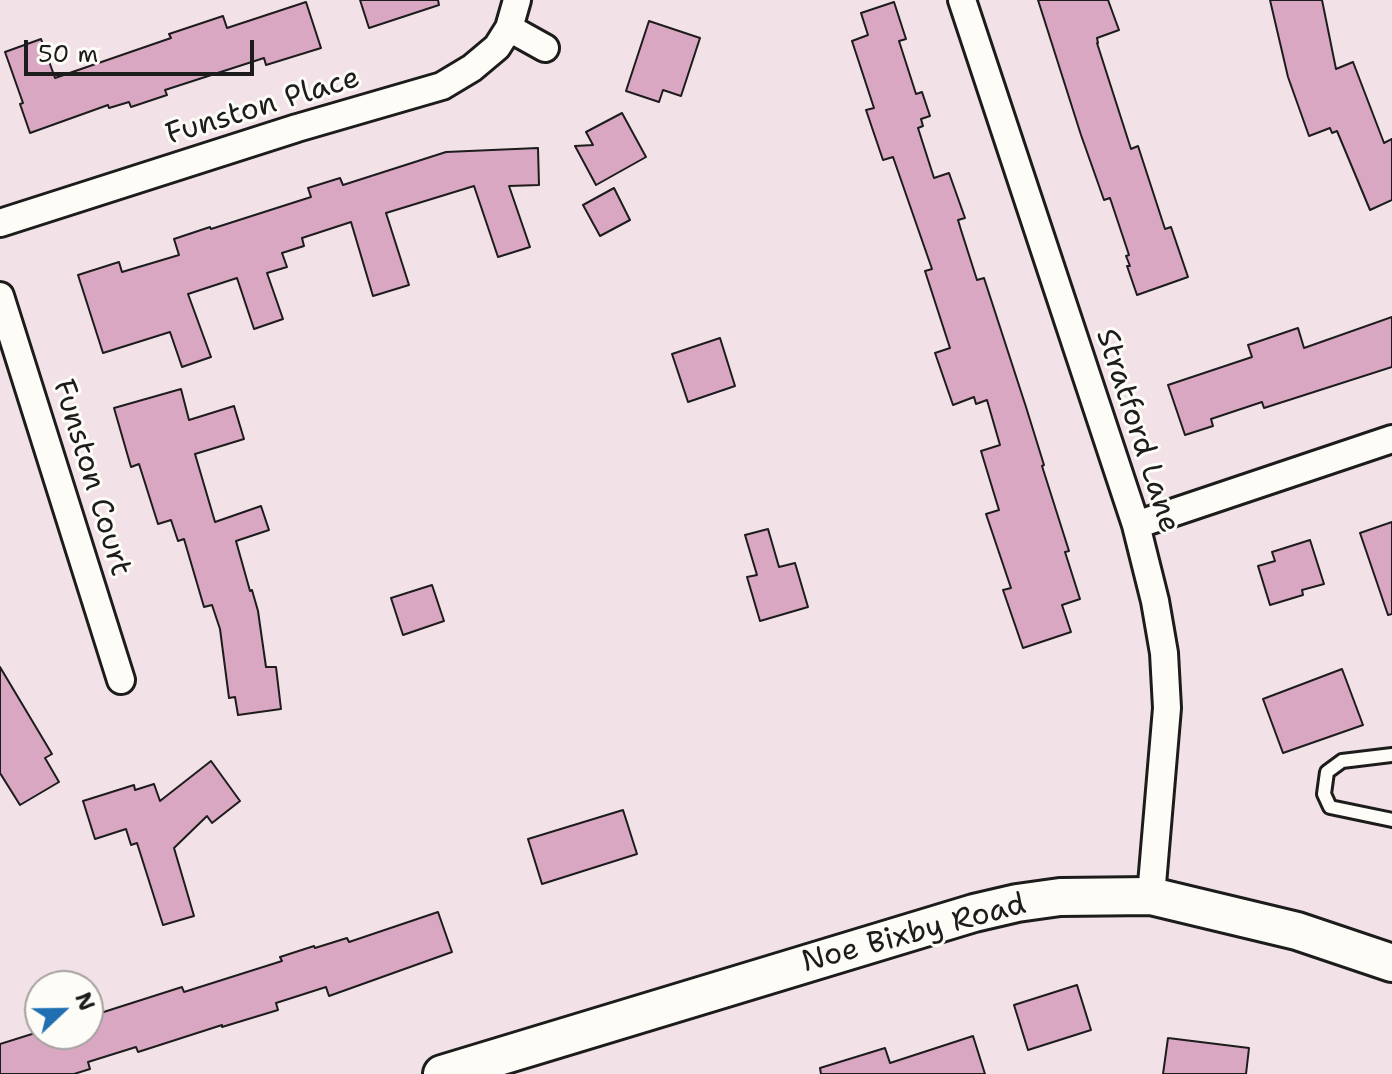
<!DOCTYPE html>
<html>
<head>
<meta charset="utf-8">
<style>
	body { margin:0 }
	#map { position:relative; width:1392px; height:1074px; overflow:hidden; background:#f2e2e7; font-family:"Shantell Sans",sans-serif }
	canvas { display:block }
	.north { position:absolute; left:24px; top:970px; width:80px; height:80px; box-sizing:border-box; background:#fdfcf7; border:2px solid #a3a29f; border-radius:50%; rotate:68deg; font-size:22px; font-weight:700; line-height:32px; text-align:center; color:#1c1c1c }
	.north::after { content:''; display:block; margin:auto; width:28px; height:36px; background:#1f6fb2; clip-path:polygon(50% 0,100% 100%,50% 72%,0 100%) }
	.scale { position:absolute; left:24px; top:40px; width:230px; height:36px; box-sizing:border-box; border:4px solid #1c1c1c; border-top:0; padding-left:10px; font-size:24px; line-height:28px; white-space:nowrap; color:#1c1c1c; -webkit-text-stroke:6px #fdfcf7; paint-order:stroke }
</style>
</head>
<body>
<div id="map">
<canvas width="1392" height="1074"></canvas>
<div class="north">N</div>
<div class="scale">50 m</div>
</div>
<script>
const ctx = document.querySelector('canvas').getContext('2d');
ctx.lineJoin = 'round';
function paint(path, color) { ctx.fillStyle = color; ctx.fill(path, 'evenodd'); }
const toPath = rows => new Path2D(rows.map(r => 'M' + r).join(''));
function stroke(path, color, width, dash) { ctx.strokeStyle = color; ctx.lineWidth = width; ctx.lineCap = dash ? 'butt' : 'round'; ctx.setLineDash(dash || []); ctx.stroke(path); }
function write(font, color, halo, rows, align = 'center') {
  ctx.font = font + ' "Shantell Sans",sans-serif'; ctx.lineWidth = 6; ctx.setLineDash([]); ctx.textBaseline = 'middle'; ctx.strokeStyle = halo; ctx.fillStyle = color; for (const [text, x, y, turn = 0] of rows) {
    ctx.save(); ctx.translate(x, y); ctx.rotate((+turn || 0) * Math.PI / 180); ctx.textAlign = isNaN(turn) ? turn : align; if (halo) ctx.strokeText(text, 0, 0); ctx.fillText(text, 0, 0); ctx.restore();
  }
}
const building = toPath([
	[360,0,438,0,439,5,369,28,360,0],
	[1038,0,1108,0,1119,30,1097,38,1098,43,1097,43,1131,149,1138,146,1165,229,1171,227,1188,277,1137,295,1127,266,1130,266,1126,256,1129,255,1110,198,1104,200,1081,135,1038,0],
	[1270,0,1322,0,1336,69,1353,62,1384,143,1392,139,1392,200,1370,210,1337,131,1332,133,1330,128,1309,136,1288,77,1270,0],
	[306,2,321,48,266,65,264,58,165,90,167,95,131,107,129,102,109,108,108,105,30,133,20,104,23,103,5,52,41,39,55,78,171,38,169,34,223,16,227,28,306,2],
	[894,2,906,39,899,41,916,94,922,92,930,116,921,119,923,126,918,128,934,178,949,173,965,218,958,220,961,230,977,280,984,278,1026,407,1044,465,1042,466,1069,551,1065,552,1080,599,1062,605,1071,632,1023,648,1003,590,1011,588,986,514,999,510,981,451,1000,445,987,400,976,404,974,397,953,405,935,353,950,348,925,271,932,269,893,157,883,160,866,110,874,108,852,41,868,35,861,13,894,2],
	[649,21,700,38,681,96,663,90,659,102,626,91,649,21],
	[622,113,646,157,596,185,575,146,593,145,586,132,622,113],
	[538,148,539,185,509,186,530,247,498,257,474,186,386,213,409,285,373,296,351,222,302,238,304,246,282,253,287,267,267,273,283,319,254,329,237,278,188,294,211,357,182,367,170,332,103,353,78,275,119,262,122,272,179,255,174,239,210,227,211,229,311,197,308,188,340,178,343,185,446,152,538,148],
	[614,188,630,220,600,236,583,205,614,188],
	[1392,317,1392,367,1264,408,1262,402,1211,419,1213,426,1185,435,1168,385,1252,357,1248,345,1298,328,1304,348,1392,317],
	[720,338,735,386,688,402,672,354,720,338],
	[181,389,189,420,234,406,244,439,195,454,215,522,261,506,269,530,236,541,250,591,252,590,258,611,266,667,276,667,281,709,238,715,235,697,229,698,220,629,212,605,204,607,184,539,178,541,171,520,158,524,139,464,131,467,114,408,181,389],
	[1392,522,1392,614,1388,615,1360,533,1392,522],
	[768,529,779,567,795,563,808,607,760,621,747,577,757,575,745,535,768,529],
	[1310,540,1324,584,1302,590,1303,595,1270,605,1258,566,1275,561,1272,552,1310,540],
	[432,585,444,621,403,635,391,598,432,585],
	[0,667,52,754,45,758,59,782,20,805,0,773,0,667],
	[1342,669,1363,725,1283,753,1263,699,1342,669],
	[211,761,240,801,212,823,207,816,174,848,194,916,163,925,137,843,131,845,126,829,95,839,83,801,134,785,135,790,154,784,160,801,211,761],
	[623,810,637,854,542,884,528,839,623,810],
	[438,912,452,952,329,996,326,987,276,1003,278,1010,222,1027,222,1025,138,1052,136,1047,88,1062,90,1069,74,1074,0,1074,0,1044,32,1034,88,1034,88,1017,182,987,184,992,282,961,280,957,314,946,315,948,347,938,349,942,438,912],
	[1077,985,1091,1030,1028,1050,1014,1005,1077,985],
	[973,1036,985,1074,821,1074,820,1068,885,1048,890,1063,973,1036],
	[1168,1038,1249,1048,1246,1074,1163,1074,1168,1038]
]);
const lane = toPath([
	[1392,755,1342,761,1327,772,1324,794,1330,807,1392,820]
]);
const street = toPath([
	[962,0,1136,525,1155,601,1164,653,1167,708,1151,896],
	[509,28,545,48],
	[0,223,297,128,442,86,472,68,497,47,509,28,517,0],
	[0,296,121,680],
	[1136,525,1392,439]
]);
const secondary = toPath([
	[442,1074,974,913,1017,903,1060,897,1151,896,1297,931,1392,963]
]);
const streetNames = [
	["Funston Place",263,107,-17],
	["Stratford Lane",1137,431,72],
	["Funston Court",91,478,73],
	["Noe Bixby Road",914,934,-15]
];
paint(building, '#daa7c3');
stroke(building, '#1c1c1c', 2);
stroke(lane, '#1c1c1c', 18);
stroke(street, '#1c1c1c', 32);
stroke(secondary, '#1c1c1c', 42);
stroke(lane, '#fdfcf7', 12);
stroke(street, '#fdfcf7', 26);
stroke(secondary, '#fdfcf7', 36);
write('30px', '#1c1c1c', '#fdfcf7', streetNames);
</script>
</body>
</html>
